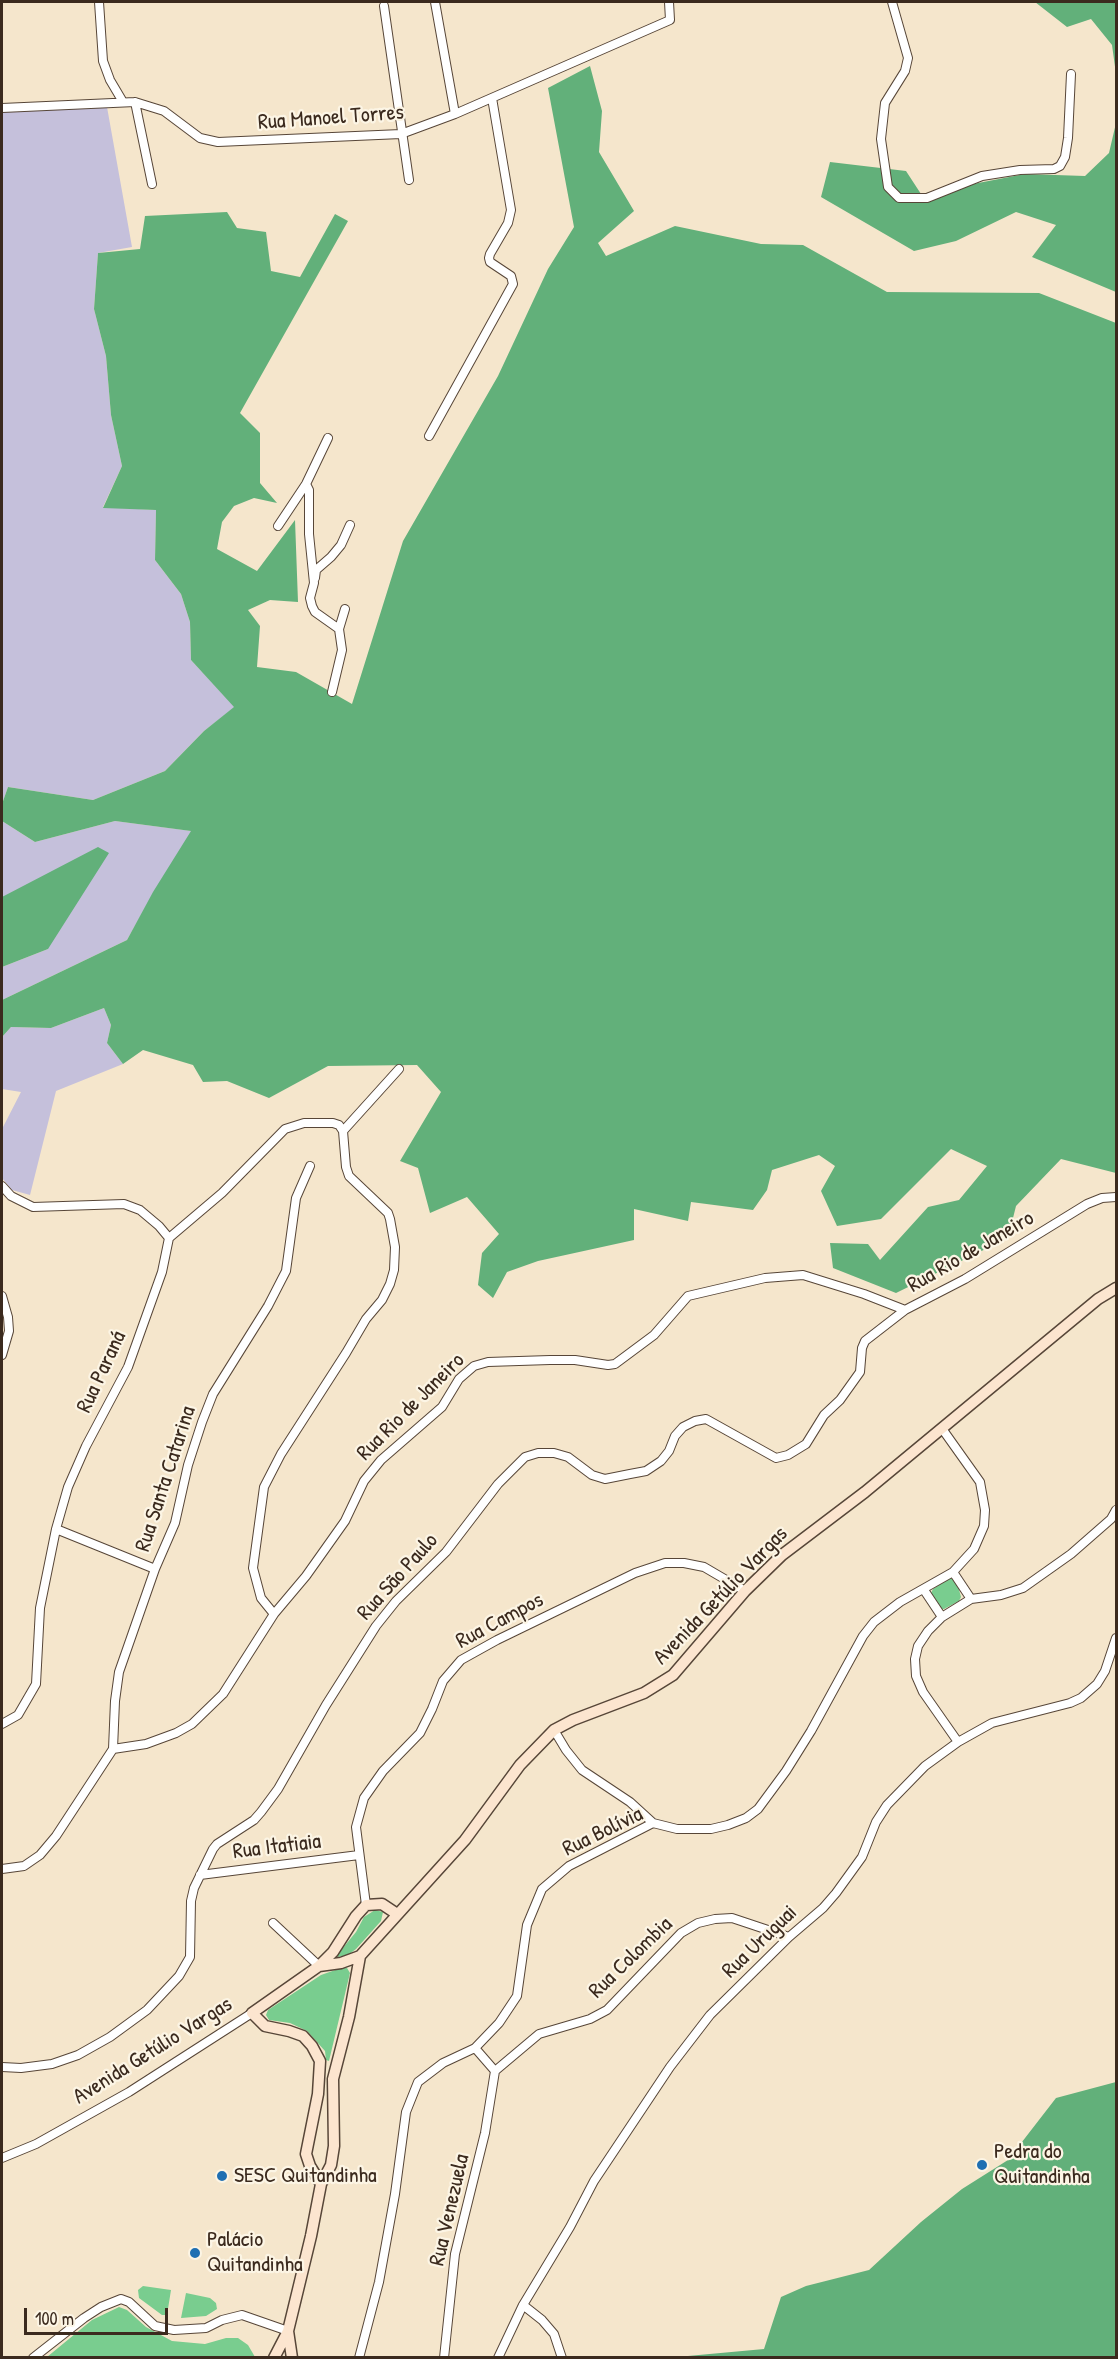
<!DOCTYPE html>
<html>
<head>
<meta charset="utf-8">
<style>
	body { margin:0 }
	#map { position:relative; width:1118px; height:2359px; overflow:hidden; background:#f5e6cc; font-family:"Patrick Hand",sans-serif }
	canvas { display:block }
	.frame { position:absolute; inset:0; border:3px solid #3b2a1e; pointer-events:none }
	.scale { position:absolute; left:24px; top:2308px; width:144px; height:27px; box-sizing:border-box; border:3px solid #3b2a1e; border-top:0; padding-left:8px; font-size:18px; line-height:21px; white-space:nowrap; color:#3b2a1e; -webkit-text-stroke:4px #fcf5e5; paint-order:stroke }
</style>
</head>
<body>
<div id="map">
<canvas width="1118" height="2359"></canvas>
<div class="frame"></div>
<div class="scale">100 m</div>
</div>
<script>
const ctx = document.querySelector('canvas').getContext('2d');
ctx.lineJoin = 'round';
function paint(path, color) { ctx.fillStyle = color; ctx.fill(path, 'evenodd'); }
const toPath = rows => new Path2D(rows.map(r => 'M' + r).join(''));
function stroke(path, color, width, dash) { ctx.strokeStyle = color; ctx.lineWidth = width; ctx.lineCap = dash ? 'butt' : 'round'; ctx.setLineDash(dash || []); ctx.stroke(path); }
function write(font, color, halo, rows, align = 'center') {
  ctx.font = font + ' "Patrick Hand",sans-serif'; ctx.lineWidth = 4.5; ctx.setLineDash([]); ctx.textBaseline = 'middle'; ctx.strokeStyle = halo; ctx.fillStyle = color; for (const [text, x, y, turn = 0] of rows) {
    ctx.save(); ctx.translate(x, y); ctx.rotate((+turn || 0) * Math.PI / 180); ctx.textAlign = isNaN(turn) ? turn : align; if (halo) ctx.strokeText(text, 0, 0); ctx.fillText(text, 0, 0); ctx.restore();
  }
}
const industrial = toPath([
	[107,107,132,247,98,253,94,309,106,356,111,415,122,466,103,507,156,510,155,560,181,594,190,622,191,660,235,707,204,731,165,771,93,800,8,787,2,804,2,112],
	[2,821,35,842,115,821,192,831,154,892,127,940,2,1000,2,967,48,949,2,897],
	[104,1008,111,1025,107,1043,123,1064,56,1091,30,1195,12,1190,2,1178,2,1129,21,1092,2,1089,2,1037,11,1027,51,1028]
]);
const green = toPath([
	[949,1578,953,1579,958,1586,961,1597,959,1601,944,1609,940,1609,931,1593,933,1589],
	[375,1910,383,1912,381,1921,356,1949,348,1955,338,1957,337,1955,356,1932,364,1917],
	[341,1968,347,1968,350,1973,329,2061,326,2060,325,2051,307,2031,290,2023,269,2020,266,2015,268,2010,321,1975],
	[143,2286,171,2290,167,2315,162,2315,139,2298,138,2290],
	[186,2293,210,2298,216,2303,217,2309,206,2316,181,2318],
	[119,2307,127,2310,146,2327,172,2341,205,2344,226,2338,238,2338,248,2345,255,2357,47,2357,92,2320]
]);
const forest = toPath([
	[1035,2,1116,2,1116,74,1112,45,1091,19,1067,27],
	[590,66,602,111,599,152,634,211,598,243,606,256,675,226,761,244,803,245,887,292,1039,293,1116,323,1116,1173,1061,1159,1016,1206,1008,1238,896,1293,833,1268,830,1243,868,1244,880,1260,928,1207,959,1200,987,1166,951,1149,881,1219,837,1226,821,1191,835,1166,819,1155,772,1170,767,1190,753,1210,691,1202,688,1221,634,1209,634,1240,538,1261,507,1272,493,1298,478,1285,482,1253,499,1234,467,1197,430,1213,418,1168,400,1161,441,1092,417,1065,328,1066,269,1098,227,1081,203,1082,193,1065,143,1050,123,1064,107,1043,111,1025,104,1008,51,1028,11,1027,2,1037,2,1000,127,940,153,892,191,831,115,821,35,842,2,821,2,804,8,787,93,800,165,771,204,731,234,707,191,660,190,622,181,594,155,560,156,510,103,508,122,466,111,415,106,356,94,309,98,253,140,249,145,216,227,212,237,228,266,232,271,271,300,277,335,214,348,221,240,413,260,433,260,483,277,503,254,498,234,506,222,522,217,549,257,571,295,520,298,602,270,600,248,610,260,626,257,667,296,672,352,704,403,541,498,376,548,269,574,227,548,88],
	[1116,123,1116,292,1032,257,1056,225,1016,212,956,241,914,251,821,197,830,162,906,171,921,194,1025,174,1085,176,1109,153],
	[98,847,109,853,48,949,2,967,2,897],
	[1116,2082,1116,2357,677,2357,764,2349,781,2297,806,2286,869,2270,921,2222,962,2189,1008,2160,1056,2098]
]);
const street = toPath([
	[99,2,103,61,110,80,123,102],
	[435,2,455,114],
	[892,2,908,58,905,71,885,103,881,139,888,187,899,198,927,198,982,176,1020,170,1054,169,1060,166,1065,157,1068,138,1071,74],
	[384,6,409,180],
	[135,102,152,184],
	[2,108,135,102,164,111,200,138,218,142,401,134,455,114,670,20,669,2],
	[429,436,513,284,511,276,490,262,489,258,490,254,508,223,511,210,492,98],
	[306,484,309,490,309,534,314,583,310,598,312,606,315,612,339,629],
	[278,526,306,484,328,438],
	[315,578,316,570,331,557,341,545,350,525],
	[332,692,342,650,339,629,345,609],
	[343,1131,399,1069],
	[2,1186,11,1196,33,1207,124,1204,140,1210,159,1226,169,1238],
	[2,1296,8,1317,9,1331,2,1355],
	[943,1430,980,1482,985,1510,984,1526,974,1549,953,1572],
	[56,1529,155,1569],
	[971,1599,1001,1595,1023,1588,1071,1554,1111,1519,1116,1510],
	[942,1617,928,1631,918,1646,915,1659,916,1676,923,1692,958,1742],
	[2,1724,18,1715,36,1684,40,1608,56,1529,68,1487,86,1446,128,1367,162,1272,169,1238,222,1193,285,1129,304,1123,333,1123,339,1125,343,1131,346,1167,349,1176,388,1213,390,1219,395,1247,394,1270,390,1284,382,1300,366,1319,346,1353,281,1454,264,1487,253,1568,261,1598,274,1614],
	[554,1730,566,1750,582,1770,630,1802,653,1823],
	[113,1749,115,1701,119,1672,155,1569,175,1523,188,1465,202,1422,213,1394,268,1306,286,1271,296,1198,310,1166],
	[2,1869,24,1866,40,1855,56,1836,113,1749,146,1744,176,1733,192,1724,223,1694,274,1614,306,1576,345,1521,364,1481,381,1460,442,1407,459,1379,474,1366,488,1362,550,1360,575,1360,608,1365,615,1364,654,1335,688,1296,765,1278,803,1275,864,1294,905,1310,965,1279,1087,1204,1102,1198,1116,1197],
	[200,1875,359,1855],
	[366,1905,356,1827,364,1798,383,1771,420,1733,432,1709,443,1681,461,1660,497,1640,635,1573,665,1563,684,1563,704,1567,745,1591],
	[273,1923,319,1966],
	[475,2048,499,2023,517,1996,527,1925,542,1889,569,1866,653,1823,677,1829,711,1829,728,1825,746,1818,758,1809,786,1771,811,1731,863,1636,874,1622,900,1602,953,1572,971,1599,942,1617,924,1590],
	[2,2067,21,2068,52,2064,78,2055,110,2037,147,2010,179,1976,190,1957,191,1901,194,1888,213,1849,217,1844,254,1820,261,1812,278,1789,326,1705,376,1626,396,1601,446,1552,498,1484,525,1457,538,1453,554,1453,568,1457,592,1475,605,1479,630,1474,646,1471,661,1461,669,1451,675,1436,683,1427,695,1421,706,1419,776,1458,788,1455,806,1444,824,1415,840,1400,860,1372,862,1348,865,1341,905,1310],
	[2,2158,36,2144,129,2092,252,2013],
	[523,2305,542,2320,554,2334,562,2358],
	[33,2358,84,2318,101,2307,121,2299,129,2302,155,2326,174,2330,206,2328,222,2320,242,2315,288,2331],
	[359,2358,379,2282,395,2194,406,2112,418,2082,443,2063,475,2048,495,2071,539,2034,590,2019,607,2010,681,1933,698,1923,715,1919,732,1918,789,1937],
	[444,2358,455,2254,485,2133,495,2071],
	[498,2358,523,2305,570,2227,594,2181,670,2067,710,2015,789,1937,823,1908,836,1893,862,1857,876,1822,887,1805,925,1766,958,1742,992,1723,1070,1703,1081,1698,1097,1684,1105,1671,1116,1638]
]);
const secondary = toPath([
	[319,1966,341,1963,360,1956,465,1840,520,1765,554,1730,573,1720,644,1693,673,1675,745,1591,782,1555,865,1492,1098,1299,1116,1288],
	[321,2184,310,2166,306,2154,318,2094,320,2061,312,2046,303,2036,289,2031,265,2026,252,2013,319,1966,333,1952,356,1916,366,1905,382,1904,397,1914],
	[288,2331,292,2358],
	[274,2358,288,2331,311,2236,321,2184,331,2165,334,2146,333,2079,349,2017,360,1956]
]);
const markers = [
	[982,2165,6,"#1f6fb2"],
	[222,2176,6,"#1f6fb2"],
	[195,2253,6,"#1f6fb2"]
];
const streetNames = [
	["Rua Manoel Torres",331,118,-4],
	["Rua Rio de Janeiro",971,1252,-30],
	["Rua Paraná",102,1372,-65],
	["Rua Rio de Janeiro",411,1407,-45],
	["Rua Santa Catarina",166,1479,-72],
	["Rua São Paulo",398,1577,-48],
	["Avenida Getúlio Vargas",721,1596,-46],
	["Rua Campos",500,1621,-28],
	["Rua Bolívia",603,1832,-26],
	["Rua Itatiaia",277,1847,-7],
	["Rua Uruguai",760,1942,-44],
	["Rua Colombia",631,1958,-44],
	["Avenida Getúlio Vargas",153,2051,-32],
	["Rua Venezuela",450,2210,-77]
];
const poiNames = [
	["Pedra do",994,2152],
	["Quitandinha",994,2177],
	["SESC Quitandinha",234,2176],
	["Palácio",207,2240],
	["Quitandinha",207,2265]
];
paint(industrial, '#c5c0db');
paint(green, '#79cd8f');
paint(forest, '#62b07a');
stroke(street, '#574638', 10);
stroke(secondary, '#574638', 13);
stroke(street, '#fff', 8);
stroke(secondary, '#fce5cf', 10);
for (const [x, y, r, color] of markers) { const dot = new Path2D(); dot.arc(x, y, r, 0, 2 * Math.PI); ctx.fillStyle = color; ctx.fill(dot); stroke(dot, '#fcf5e5', 2); }
write('22px', '#3b2a1e', '#fcf5e5', streetNames);
write('22px', '#3b2a1e', '#fcf5e5', poiNames, 'left');
</script>
</body>
</html>
